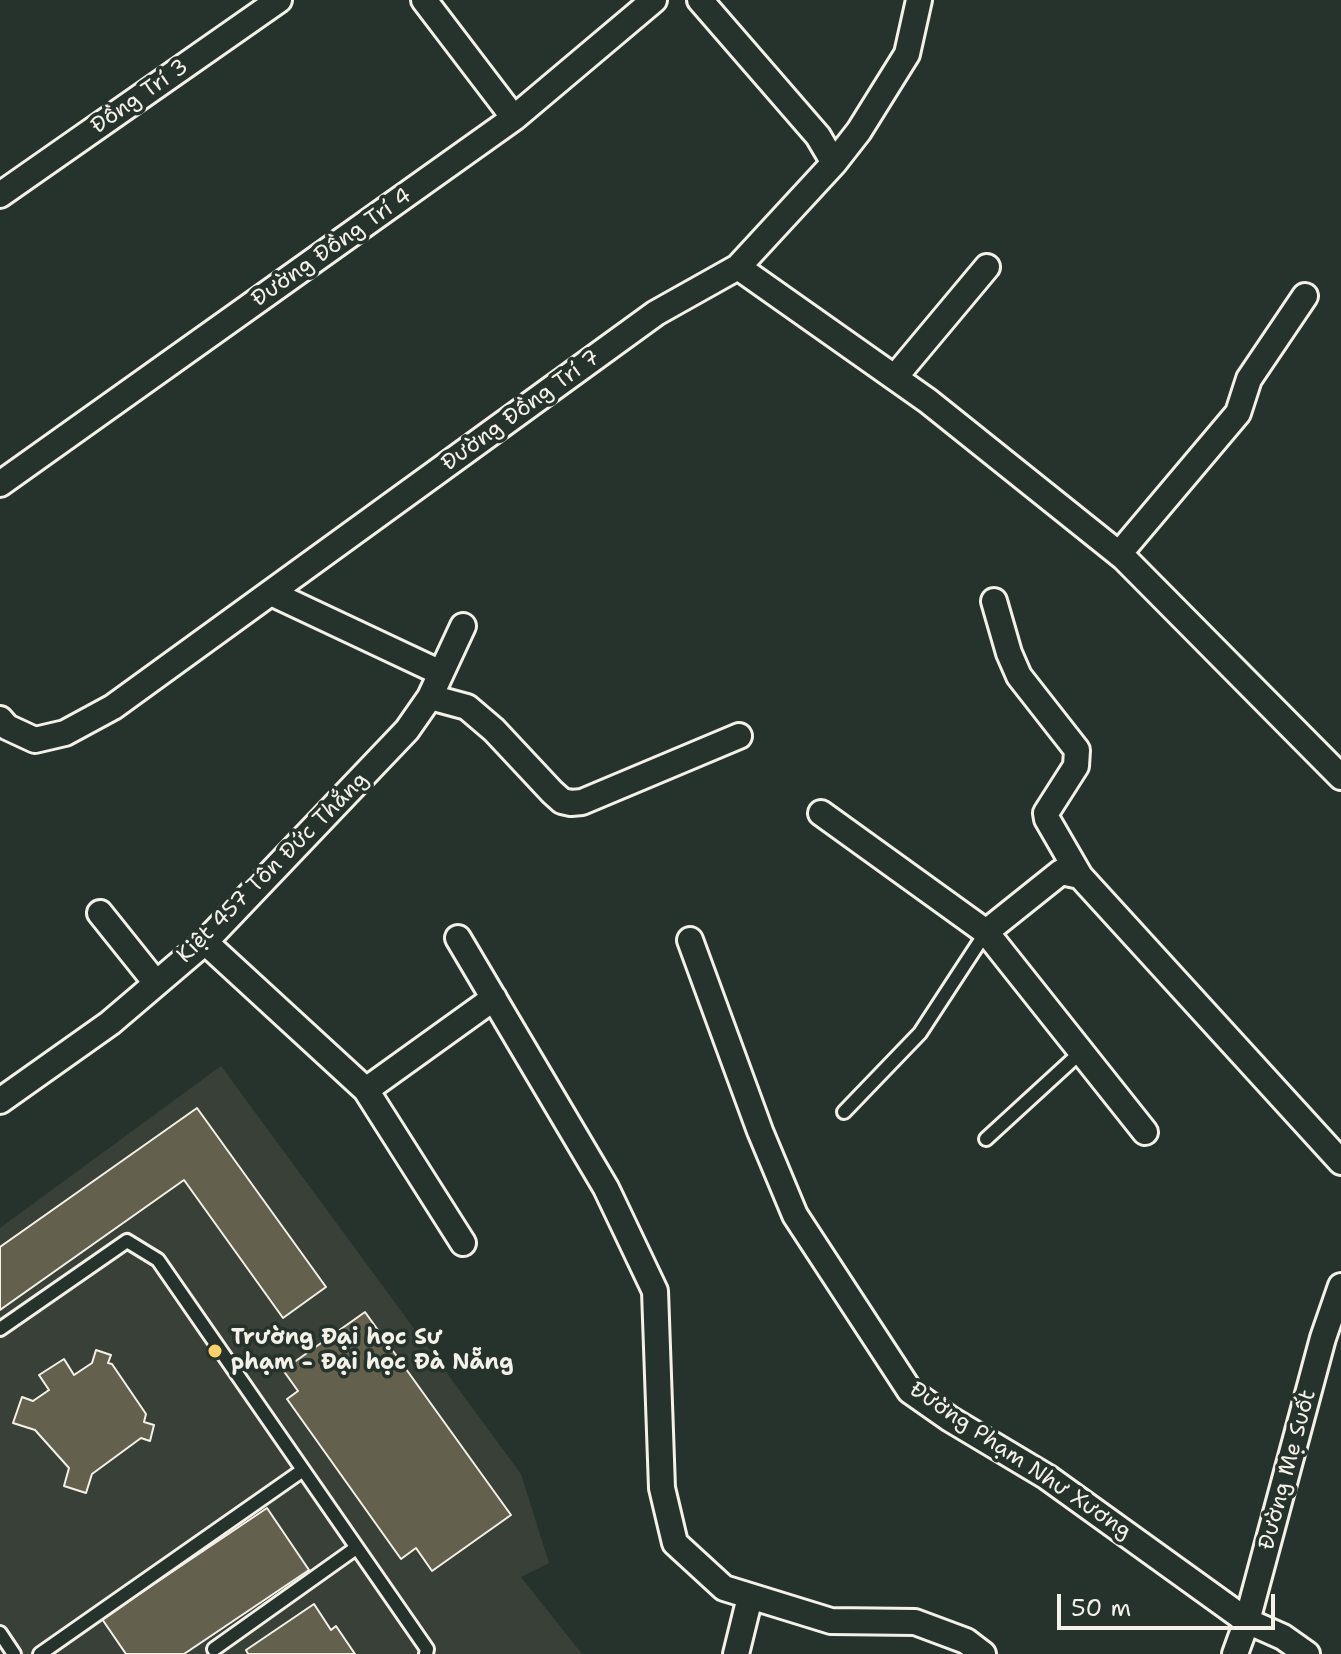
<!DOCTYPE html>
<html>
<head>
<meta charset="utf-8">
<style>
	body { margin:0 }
	#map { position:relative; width:1341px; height:1654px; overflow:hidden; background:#26332d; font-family:"Shantell Sans",sans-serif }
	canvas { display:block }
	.scale { position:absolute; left:1057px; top:1594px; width:218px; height:36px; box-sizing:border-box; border:4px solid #f4f1e8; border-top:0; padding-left:10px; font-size:24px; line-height:28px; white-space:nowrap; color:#f4f1e8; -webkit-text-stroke:6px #26332d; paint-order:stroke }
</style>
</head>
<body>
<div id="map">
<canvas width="1341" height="1654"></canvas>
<div class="scale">50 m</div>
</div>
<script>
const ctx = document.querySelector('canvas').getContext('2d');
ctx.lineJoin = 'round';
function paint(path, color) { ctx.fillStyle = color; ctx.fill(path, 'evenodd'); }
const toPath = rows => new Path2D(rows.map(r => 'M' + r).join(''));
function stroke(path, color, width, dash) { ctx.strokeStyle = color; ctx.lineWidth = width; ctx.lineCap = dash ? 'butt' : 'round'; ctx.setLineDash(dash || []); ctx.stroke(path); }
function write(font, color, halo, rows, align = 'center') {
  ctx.font = font + ' "Shantell Sans",sans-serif'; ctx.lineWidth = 7; ctx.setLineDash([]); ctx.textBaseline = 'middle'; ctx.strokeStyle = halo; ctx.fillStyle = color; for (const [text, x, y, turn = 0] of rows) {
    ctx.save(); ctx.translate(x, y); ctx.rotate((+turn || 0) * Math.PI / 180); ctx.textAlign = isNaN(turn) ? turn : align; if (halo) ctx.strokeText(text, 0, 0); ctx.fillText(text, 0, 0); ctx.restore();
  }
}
const built = toPath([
	[221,1066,521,1474,549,1563,521,1577,582,1654,0,1654,0,1228]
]);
const building = toPath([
	[197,1108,326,1287,283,1318,184,1180,0,1310,0,1247,197,1108],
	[365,1312,511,1515,432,1571,416,1548,401,1559,287,1399,298,1391,283,1370,365,1312],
	[96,1350,111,1355,108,1363,112,1364,146,1414,144,1422,154,1425,150,1441,141,1438,92,1474,86,1493,64,1486,69,1468,35,1430,13,1423,22,1397,33,1401,49,1390,39,1375,64,1359,74,1375,92,1363,96,1350],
	[267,1508,309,1570,184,1654,126,1654,102,1619,267,1508],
	[314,1604,331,1630,336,1626,355,1654,248,1654,246,1650,314,1604]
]);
const service = toPath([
	[844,1112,920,1033,986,932],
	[986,1139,1081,1052],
	[0,1329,127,1241,158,1260,427,1649,426,1654],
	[0,1633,14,1654],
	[214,1649,356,1548],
	[40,1654,303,1470]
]);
const minor = toPath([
	[424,0,514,118],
	[700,0,818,136,834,163],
	[0,195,279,0],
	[738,267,928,401,1124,558,1341,777],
	[895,377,987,267],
	[0,484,514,118,654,0],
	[1119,554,1238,413,1249,379,1305,296],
	[271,593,441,673],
	[994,601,1009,653,1019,676,1077,750,1076,766,1046,813,1047,819,1080,876],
	[430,697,467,707,494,730,552,792,562,801,571,803,582,802,739,736],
	[0,719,7,727,35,740,65,733,113,707,656,313,738,267,834,163,859,131,907,54,919,0],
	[821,813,986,932,1145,1132],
	[100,913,156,983],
	[986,932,1061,872,1080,876,1341,1162],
	[458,938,606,1188,655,1291,662,1488,675,1543,724,1588,831,1621,915,1622,966,1641,983,1654],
	[690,940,760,1131,795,1215,910,1391,950,1419,1047,1477,1247,1621,1283,1637,1307,1654],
	[205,942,366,1090,463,1243],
	[366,1090,494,998],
	[0,1101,110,1023,205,942,407,730,430,697,463,626],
	[736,1654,750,1597],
	[1235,1654,1247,1621,1323,1338,1341,1286]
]);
const markers = [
	[215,1351,8,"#ffd166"]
];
const streetNames = [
	["Đồng Trí 3",140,97,-35],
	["Đường Đồng Trí 4",332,248,-35],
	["Đường Đồng Trí 7",521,411,-36],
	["Kiệt 457 Tôn Đức Thắng",273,868,-45],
	["Đường Phạm Như Xương",1020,1461,34],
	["Đường Mẹ Suốt",1288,1470,-75]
];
const poiNames = [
	["Trường Đại học Sư",231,1338],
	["phạm - Đại học Đà Nẵng",231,1363]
];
paint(built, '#384037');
paint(building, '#63604d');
stroke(building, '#f4f1e8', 2);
stroke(service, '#f4f1e8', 18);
stroke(minor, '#f4f1e8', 30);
stroke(service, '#26332d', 12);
stroke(minor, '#26332d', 24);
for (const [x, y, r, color] of markers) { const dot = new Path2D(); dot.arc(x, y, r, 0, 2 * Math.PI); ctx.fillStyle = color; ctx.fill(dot); stroke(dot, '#26332d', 3); }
write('22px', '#f4f1e8', '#26332d', streetNames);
write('bold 22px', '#f4f1e8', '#26332d', poiNames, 'left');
</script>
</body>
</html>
